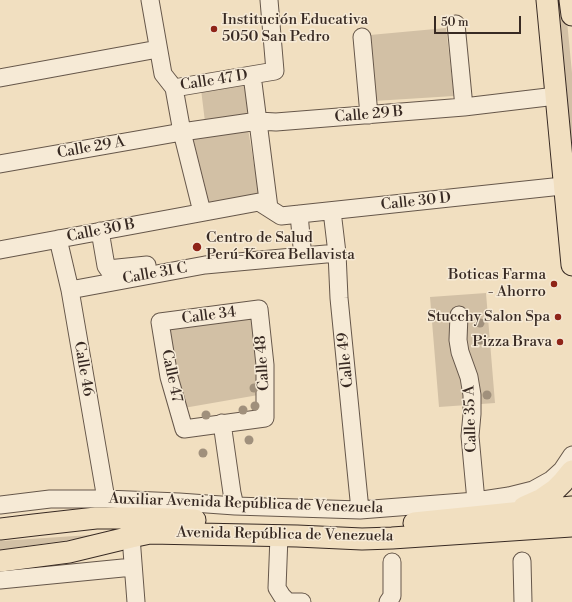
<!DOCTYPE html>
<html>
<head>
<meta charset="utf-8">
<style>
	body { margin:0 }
	#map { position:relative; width:572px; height:602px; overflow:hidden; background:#f1dfc0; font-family:"Libre Bodoni",serif }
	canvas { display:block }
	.scale { position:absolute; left:434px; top:16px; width:87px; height:18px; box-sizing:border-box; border:2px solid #382a23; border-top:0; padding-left:5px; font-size:12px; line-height:14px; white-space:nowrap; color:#382a23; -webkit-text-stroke:3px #f6ead6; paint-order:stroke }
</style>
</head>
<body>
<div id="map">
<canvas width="572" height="602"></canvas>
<div class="scale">50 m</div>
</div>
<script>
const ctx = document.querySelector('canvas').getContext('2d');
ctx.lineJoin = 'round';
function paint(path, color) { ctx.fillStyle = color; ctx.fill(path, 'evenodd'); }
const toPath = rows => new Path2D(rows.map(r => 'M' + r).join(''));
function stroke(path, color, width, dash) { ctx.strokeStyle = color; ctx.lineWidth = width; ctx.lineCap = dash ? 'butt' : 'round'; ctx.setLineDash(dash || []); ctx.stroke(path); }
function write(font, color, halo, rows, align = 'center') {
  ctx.font = font + ' "Libre Bodoni",serif'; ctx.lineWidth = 3; ctx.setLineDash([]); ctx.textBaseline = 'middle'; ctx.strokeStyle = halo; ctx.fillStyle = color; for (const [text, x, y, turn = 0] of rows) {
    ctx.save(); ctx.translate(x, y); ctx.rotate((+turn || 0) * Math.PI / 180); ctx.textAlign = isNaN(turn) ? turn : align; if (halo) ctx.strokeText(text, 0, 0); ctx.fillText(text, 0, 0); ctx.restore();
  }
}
const green = toPath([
	[552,0,565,0,572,73,572,146],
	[446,28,454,96,374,101,370,35],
	[248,84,251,117,205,122,201,89],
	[248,129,259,194,206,204,190,137],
	[486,293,495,403,439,407,430,297],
	[253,314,264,394,178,409,165,326],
	[105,534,95,536,0,550,0,541]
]);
const minor = toPath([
	[150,0,163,74,174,88,182,132,202,212],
	[456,24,464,107],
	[362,37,369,115],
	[252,75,269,208],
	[0,78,158,49],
	[174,88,275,71,269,0],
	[0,164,182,132,258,121,276,122,464,107,556,96],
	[332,211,337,253,339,298,360,510],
	[299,214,302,247],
	[100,231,106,266,108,269,147,265],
	[58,239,70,290,106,499],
	[0,250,259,202,281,216,572,185],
	[70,290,205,265,337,253],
	[259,309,265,365,265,418,184,429,169,377,160,322,259,309],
	[459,315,458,340,460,352,469,377,472,395,472,414,470,436,476,501],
	[222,423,232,493,235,506],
	[0,505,50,499,106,499,179,502,235,506,360,510,476,501,509,496,533,490,551,480,562,470,572,455],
	[279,536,277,588,282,596,288,602,302,602],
	[131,537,136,602],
	[522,561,523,602],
	[0,580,133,567],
	[388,602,392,596,392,562]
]);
const major = toPath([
	[547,0,572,265],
	[570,0,572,15],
	[524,507,542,499,555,490,563,482,572,471],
	[414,523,572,507],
	[0,529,34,525,96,518,143,518,195,520],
	[0,561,69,552,131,537,150,533,297,536,362,539,392,538,572,526]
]);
const trees = [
	[480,323],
	[480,340],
	[254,388],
	[487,395],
	[255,406],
	[243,410],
	[206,415],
	[249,440],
	[203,453]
];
const markers = [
	[214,29,4,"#8f2418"],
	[197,247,5,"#8f2418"],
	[554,284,4,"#8f2418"],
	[558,317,4,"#8f2418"],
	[560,342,4,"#8f2418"]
];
const poiNames = [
	["Institución Educativa",222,20,"left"],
	["5050 San Pedro",222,37,"left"],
	["Centro de Salud",206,238,"left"],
	["Perú-Korea Bellavista",206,255,"left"],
	["Boticas Farma",546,275],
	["- Ahorro",546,292],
	["Stucchy Salon Spa",550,317],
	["Pizza Brava",552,342]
];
const streetNames = [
	["Calle 47 D",214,81,-9],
	["Calle 29 B",369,115,-5],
	["Calle 29 A",91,148,-10],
	["Calle 30 D",416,202,-6],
	["Calle 30 B",101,231,-11],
	["Calle 31 C",155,274,-10],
	["Calle 34",209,316,-7],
	["Calle 49",346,360,-96],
	["Calle 48",263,363,-94],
	["Calle 46",83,369,80],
	["Calle 47",171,376,78],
	["Calle 35 A",471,419,-92],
	["Auxiliar Avenida República de Venezuela",246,504,2],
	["Avenida República de Venezuela",285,535,1]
];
paint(green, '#d2c0a5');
stroke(minor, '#66574a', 19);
stroke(major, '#382a23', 23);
stroke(minor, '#f6ead6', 17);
stroke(major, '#f1dfc0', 21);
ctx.fillStyle = '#a0907c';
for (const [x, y] of trees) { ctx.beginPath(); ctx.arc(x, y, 4.5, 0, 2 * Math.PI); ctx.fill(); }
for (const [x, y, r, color] of markers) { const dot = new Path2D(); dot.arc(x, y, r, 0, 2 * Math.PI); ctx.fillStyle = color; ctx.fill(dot); stroke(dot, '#f6ead6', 1.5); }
write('15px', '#382a23', '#f6ead6', poiNames, 'right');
write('15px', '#382a23', '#f6ead6', streetNames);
</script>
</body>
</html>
